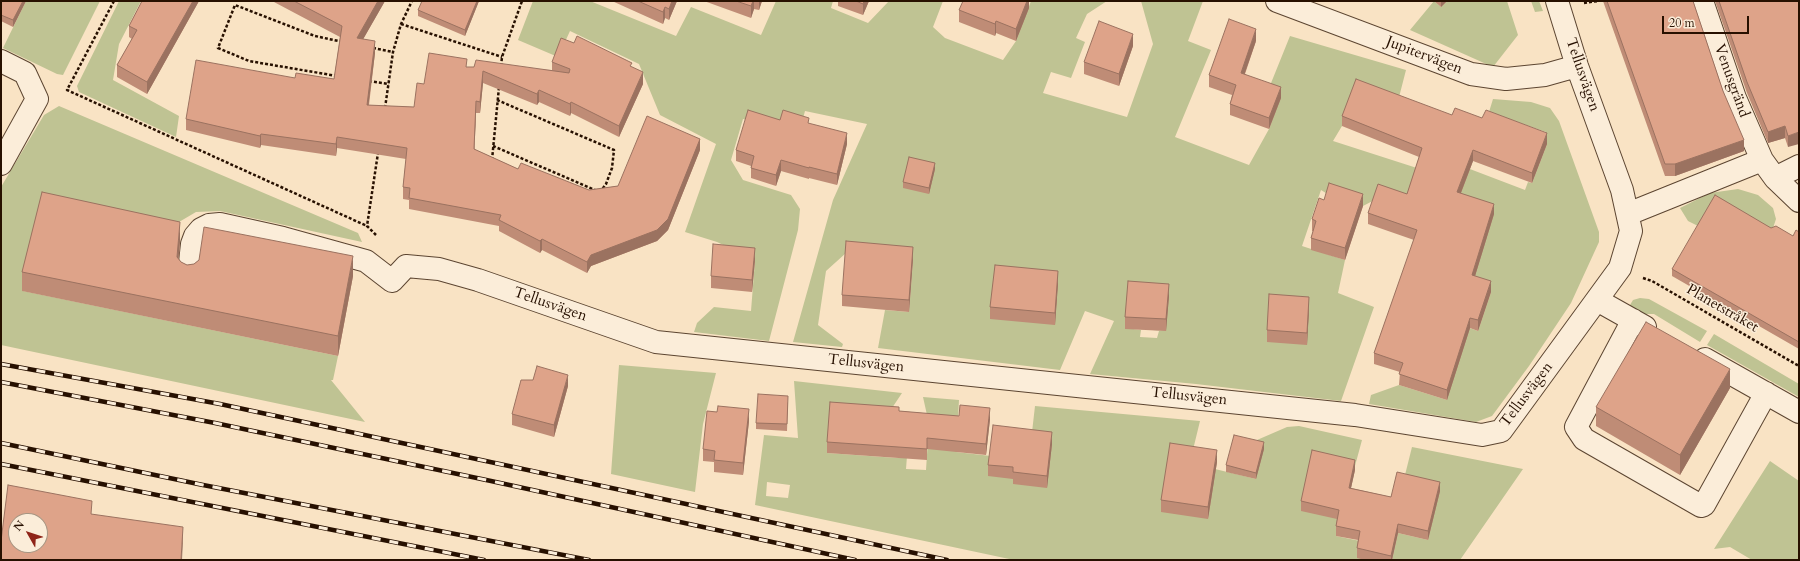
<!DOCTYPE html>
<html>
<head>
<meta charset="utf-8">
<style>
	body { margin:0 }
	#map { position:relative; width:1800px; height:561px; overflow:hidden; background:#f9e3c4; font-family:Cardo,serif }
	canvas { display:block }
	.frame { position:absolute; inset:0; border:2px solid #271000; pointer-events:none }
	.north { position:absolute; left:8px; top:513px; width:40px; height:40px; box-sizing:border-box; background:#fbedd9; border:1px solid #a69582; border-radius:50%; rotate:309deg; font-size:11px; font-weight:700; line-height:16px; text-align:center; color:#271000 }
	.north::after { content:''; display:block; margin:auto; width:14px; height:18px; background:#8f2418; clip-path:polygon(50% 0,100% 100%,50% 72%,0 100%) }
	.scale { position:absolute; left:1662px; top:16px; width:87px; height:18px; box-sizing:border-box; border:2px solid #271000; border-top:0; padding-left:5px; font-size:12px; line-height:14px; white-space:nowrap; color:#271000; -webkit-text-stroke:3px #fbedd9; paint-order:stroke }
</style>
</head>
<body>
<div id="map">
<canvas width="1800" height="561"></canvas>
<div class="frame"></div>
<div class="north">N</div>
<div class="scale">20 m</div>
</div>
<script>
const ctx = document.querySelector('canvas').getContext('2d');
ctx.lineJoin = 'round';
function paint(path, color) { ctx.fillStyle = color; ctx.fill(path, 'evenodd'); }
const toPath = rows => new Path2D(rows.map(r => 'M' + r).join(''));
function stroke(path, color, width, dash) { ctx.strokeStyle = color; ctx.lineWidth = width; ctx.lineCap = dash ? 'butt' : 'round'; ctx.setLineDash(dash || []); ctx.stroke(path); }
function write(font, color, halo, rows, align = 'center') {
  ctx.font = font + ' Cardo,serif'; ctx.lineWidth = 3; ctx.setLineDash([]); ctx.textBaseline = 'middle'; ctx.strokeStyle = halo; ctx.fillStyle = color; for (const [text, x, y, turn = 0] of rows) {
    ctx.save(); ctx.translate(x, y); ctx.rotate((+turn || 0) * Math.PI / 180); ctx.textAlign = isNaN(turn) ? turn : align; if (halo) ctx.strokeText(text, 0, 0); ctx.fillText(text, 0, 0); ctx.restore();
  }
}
const green = toPath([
	[26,1,100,1,63,75,57,74,3,48],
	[119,1,141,1,119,44,113,80,179,116,176,137,79,92,77,86],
	[533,1,590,1,676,36,691,7,761,35,776,1,833,1,831,8,868,23,889,1,943,1,933,27,945,38,1003,60,1016,41,1031,1,1107,1,1087,14,1076,38,1085,42,1071,78,1051,72,1043,93,1127,117,1153,44,1141,1,1203,1,1188,41,1211,50,1175,137,1249,165,1269,129,1280,99,1267,93,1290,36,1406,70,1397,105,1357,89,1342,126,1333,141,1420,169,1462,166,1525,190,1528,182,1532,183,1547,144,1543,139,1546,132,1489,112,1493,99,1531,102,1550,108,1559,121,1599,232,1599,242,1571,303,1529,366,1492,416,1476,422,1369,404,1371,395,1399,385,1447,400,1433,315,1478,331,1491,292,1446,277,1462,194,1434,184,1408,204,1386,194,1363,206,1329,195,1321,190,1302,246,1345,260,1338,293,1374,307,1341,401,1196,384,1090,374,1114,321,1085,311,1060,370,878,348,885,310,909,312,913,259,846,253,826,271,818,325,843,344,842,347,793,342,833,200,867,124,805,111,801,126,773,126,743,119,731,160,743,180,791,195,800,209,798,230,769,341,694,332,697,323,714,307,751,311,755,260,717,242,685,232,716,144,660,115,639,64,570,31,558,57,518,40],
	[1125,328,1166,331,1159,331,1157,338,1140,337,1141,330],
	[1434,1,1441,7,1447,1,1507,1,1518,35,1493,67,1410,30],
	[1531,1,1539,1,1543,11,1535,12],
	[59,106,358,233,362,242,220,211,196,212,179,222,23,291,338,356,333,380,331,380,365,422,1,345,1,187,44,115],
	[1738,189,1758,195,1773,208,1776,219,1771,234,1700,227,1688,221,1680,208,1710,193],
	[1640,298,1649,299,1707,331,1700,342,1654,314,1640,314,1627,310,1633,300],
	[1714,334,1799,384,1799,397,1707,345],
	[619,365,716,373,703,424,695,492,611,474],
	[794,381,902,393,886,417,827,453,897,458,907,456,906,469,926,470,929,424,923,397,959,400,956,452,991,456,1031,441,1035,406,1200,421,1191,458,1208,519,1215,469,1256,479,1255,446,1257,440,1287,427,1299,426,1362,440,1336,536,1360,541,1365,560,1014,560,755,505,764,435,798,438],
	[767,482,790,485,788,498,766,496],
	[1412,447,1523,469,1460,560,1392,560,1398,533,1428,540,1439,491,1403,483],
	[1770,461,1799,481,1799,560,1752,560,1730,547,1714,549]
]);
const path = toPath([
	[114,1,67,90,367,226],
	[1584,3,1598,1],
	[401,24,502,57],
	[373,48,393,52],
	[501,66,502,57,522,1],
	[337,76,249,61,218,48,235,5,315,36,343,42],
	[369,81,389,84],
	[497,100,614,150,612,168,606,184,601,191],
	[385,108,393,52,401,24,412,1],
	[493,146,595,190],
	[492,160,499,87],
	[376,235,367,226,378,153],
	[1643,278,1652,281,1799,366]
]);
const minor = toPath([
	[1277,1,1471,74,1506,79,1545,75,1577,66],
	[1702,1,1735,98,1762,160,1775,178,1799,201],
	[1,61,25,73,37,99,1,164],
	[1775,178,1799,166],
	[1628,214,1762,160],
	[189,272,192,244,195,236,201,229,209,225,220,224,283,238,366,261,392,281,406,266,439,269,478,280,656,342,1355,415,1482,435,1501,431,1620,268,1631,231,1622,190,1577,66,1557,1],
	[1597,300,1645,327],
	[1633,320,1576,427,1584,439,1701,506,1704,505,1766,393],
	[1705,359,1799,412]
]);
const rail = toPath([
	[1,364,220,404,947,560],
	[1,382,215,423,491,481,855,560],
	[1,443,203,485,589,560],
	[1,464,484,560]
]);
const wall = toPath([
	[1,1,26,1,13,27,1,21],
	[142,1,199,1,147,94,117,77,117,65,132,39,129,37,129,26],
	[274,1,385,1,363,39,375,53,369,105,414,107,424,84,467,67,552,70,552,62,632,67,643,84,619,137,571,113,570,116,539,102,537,105,483,83,480,113,476,113,474,149,518,169,589,190,618,186,700,150,668,230,657,241,591,266,587,273,542,250,540,253,499,231,499,226,409,209,409,200,403,199,403,187,406,159,337,148,336,156,261,145,260,148,186,130,186,119,295,78,334,79,340,37,274,2],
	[479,1,465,36,418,16,418,10],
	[612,1,677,1,669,20,665,18,663,24],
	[704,1,762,1,759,10,754,9,751,18],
	[838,1,869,1,863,15,838,6],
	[1029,1,1029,8,1016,41,996,33,995,36,959,22,959,10],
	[1434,1,1447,1,1441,7],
	[1603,1,1693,1,1723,91,1744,151,1675,176,1665,176],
	[1715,1,1799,1,1788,147,1785,138,1768,143,1747,93],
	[1256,41,1245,74,1281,98,1269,129,1230,115,1230,104,1232,95,1209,87,1209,75],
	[1133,46,1119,86,1084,74,1084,62],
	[1452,115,1547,144,1532,183,1473,161,1461,193,1494,214,1475,276,1491,292,1478,331,1470,328,1447,400,1399,385,1400,372,1374,364,1374,353,1414,240,1368,224,1368,213,1407,194,1419,157,1342,126,1342,116],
	[780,120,809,124,847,144,837,185,809,178,809,179,781,171,776,186,751,178,751,166,736,161,736,150],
	[935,169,929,194,903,188,903,182],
	[1324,200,1363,206,1345,260,1311,250,1311,238,1313,231,1312,231,1312,219],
	[1771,228,1793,236,1799,232,1799,349,1672,276,1672,269],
	[180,241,179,259,181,262,187,265,194,264,199,260,353,276,338,356,22,291,22,272],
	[913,259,909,312,842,306,842,295],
	[755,260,752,292,711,288,711,276],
	[1058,283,1055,325,990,319,990,307],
	[1169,296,1166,331,1125,329,1125,317],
	[1309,309,1307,345,1267,342,1267,330],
	[533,380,568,386,554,437,512,425,512,414],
	[1730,388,1680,475,1596,426,1596,407],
	[788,402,787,431,756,429,756,423],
	[899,411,990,419,986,455,927,449,927,460,827,453,827,442],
	[749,421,743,475,714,472,714,462,703,461,703,449],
	[1052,444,1047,488,1013,484,1013,479,988,476,988,465],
	[1264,449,1256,479,1226,472,1226,465],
	[1217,462,1208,519,1161,512,1161,500],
	[1355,470,1351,488,1391,497,1440,491,1428,540,1398,533,1392,560,1365,560,1357,558,1357,548,1358,540,1336,536,1336,526,1337,519,1301,511,1301,501]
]);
const shadedWall = toPath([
	[23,1,26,1,13,27,13,20],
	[193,1,199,1,147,94,147,82],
	[378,1,385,1,357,50,357,38],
	[477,1,479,1,465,36,465,30],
	[672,1,677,1,669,20,669,9],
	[753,1,754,1,754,9,751,18,751,6],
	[759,1,762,1,759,10],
	[864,1,869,1,863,15,863,4],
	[1027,1,1029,1,1029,8,1016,41,1016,29],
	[1441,1,1447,1,1441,7],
	[665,7,665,18,663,24,663,12],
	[996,21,996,33,995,36,995,24],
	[1256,29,1256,41,1241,84,1241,73],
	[1133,34,1133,46,1119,86,1119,74],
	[375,41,375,53,367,116,367,105],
	[483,71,483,83,480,113,480,102],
	[643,72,643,84,619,137,619,126],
	[1281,87,1281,98,1269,129,1269,118],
	[539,90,539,102,537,105,537,94],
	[476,101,476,113,474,160,474,149],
	[571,102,571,113,570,116,570,104],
	[1785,126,1785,138,1768,143,1768,132],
	[1799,132,1799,144,1788,147,1788,136],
	[847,133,847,144,837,185,837,174],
	[1547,133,1547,144,1532,183,1532,173],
	[261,134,261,145,260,148,260,136],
	[337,137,337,148,336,156,336,144],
	[700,139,700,150,668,230,657,241,591,266,587,273,587,262,591,255],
	[1744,140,1744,151,1675,176,1675,164],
	[1473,150,1473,161,1457,203,1457,192],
	[781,160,781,171,776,186,776,175],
	[935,163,935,169,929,194,929,188],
	[1363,194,1363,206,1345,260,1345,248],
	[1494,204,1494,214,1472,286,1472,275],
	[180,222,180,241,177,277,177,257],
	[542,239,542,250,540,253,540,241],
	[913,247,913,259,909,312,909,300],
	[755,248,755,260,752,292,752,280],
	[353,256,353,276,338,356,338,336],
	[1058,271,1058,283,1055,325,1055,313],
	[1491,281,1491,292,1478,331,1478,320],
	[1169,284,1169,296,1166,331,1166,319],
	[1309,297,1309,309,1307,345,1307,333],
	[1470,318,1470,328,1447,400,1447,390],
	[1730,369,1730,388,1680,475,1680,455],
	[568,375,568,386,554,437,554,425],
	[990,408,990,419,986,455,986,444],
	[749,409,749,421,743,475,743,463],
	[1052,432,1052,444,1047,488,1047,476],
	[1264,442,1264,449,1256,479,1256,473],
	[1217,450,1217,462,1208,519,1208,507],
	[1355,460,1355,470,1349,497,1349,488],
	[1440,482,1440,491,1428,540,1428,531],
	[1398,524,1398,533,1392,560,1391,560,1391,556],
	[183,527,183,538,182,560,181,560]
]);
const building = toPath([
	[1,1,23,1,13,20,1,15,1,1],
	[142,1,193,1,147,82,117,65,137,30,129,26,142,1],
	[294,1,378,1,357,38,375,41,367,105,414,107,417,83,424,84,429,53,467,59,466,67,474,67,476,60,569,73,570,69,552,62,561,38,574,43,577,36,632,63,630,66,643,72,619,126,571,102,570,104,539,90,537,94,483,71,480,102,476,101,474,149,518,169,521,163,589,190,618,186,647,116,700,139,668,219,657,230,591,255,587,262,542,239,540,241,499,220,501,215,409,198,410,188,403,187,407,148,337,137,336,144,261,134,260,136,186,119,196,60,295,78,296,73,334,79,342,26,294,1],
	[422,1,477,1,465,30,418,10,422,1],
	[638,1,672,1,669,9,665,7,663,12,638,1],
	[736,1,753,1,751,6,736,1],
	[856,1,864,1,863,4,856,1],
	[963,1,1027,1,1016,29,996,21,995,24,959,10,963,1],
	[1607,1,1693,1,1723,91,1744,140,1675,164,1665,164,1607,1],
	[1719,1,1799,1,1799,132,1788,136,1785,126,1768,132,1747,82,1719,1],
	[1229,19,1256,29,1241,73,1281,87,1269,118,1230,104,1236,85,1209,75,1229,19],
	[1099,21,1133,34,1119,74,1084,62,1099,21],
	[1356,79,1452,115,1455,108,1482,118,1486,110,1547,133,1532,173,1473,150,1457,192,1494,204,1472,275,1491,281,1478,320,1470,318,1447,390,1399,374,1403,363,1374,353,1417,230,1368,213,1378,184,1407,194,1422,148,1342,116,1356,79],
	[748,110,780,120,783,110,809,118,808,123,847,133,837,174,809,167,809,168,781,160,776,175,751,168,754,156,736,150,748,110],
	[909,157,935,163,929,188,903,182,909,157],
	[1329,183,1363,194,1345,248,1311,238,1316,221,1312,219,1319,198,1324,200,1329,183],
	[42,192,180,222,177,257,181,262,187,265,194,264,199,260,204,227,353,256,338,336,22,272,42,192],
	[1715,195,1771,228,1776,226,1793,236,1796,230,1799,232,1799,342,1672,269,1715,195],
	[846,241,913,247,909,300,842,295,846,241],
	[713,244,755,248,752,280,711,276,713,244],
	[995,265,1058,271,1055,313,990,307,995,265],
	[1128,281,1169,284,1166,319,1125,317,1128,281],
	[1269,294,1309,297,1307,333,1267,330,1269,294],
	[1646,322,1730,369,1680,455,1596,407,1646,322],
	[537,366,568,375,554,425,512,414,521,380,533,380,537,366],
	[758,394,788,396,787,424,756,423,758,394],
	[830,402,899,407,899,411,959,416,960,405,990,408,986,444,927,438,927,449,827,442,830,402],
	[718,406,749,409,743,463,714,460,715,451,703,449,707,411,717,412,718,406],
	[993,425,1052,432,1047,476,1013,472,1013,467,988,465,993,425],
	[1234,435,1264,442,1256,473,1226,465,1234,435],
	[1170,443,1217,450,1208,507,1161,500,1170,443],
	[1312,450,1355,460,1349,488,1391,497,1397,472,1440,482,1428,531,1398,524,1391,556,1357,548,1360,531,1336,526,1339,510,1301,501,1312,450],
	[8,485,92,501,91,514,183,527,181,560,1,560,1,541,8,485],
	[16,521,40,521,40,545,16,545,16,521]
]);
const streetNames = [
	["Jupitervägen",1424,56,21],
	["Tellusvägen",1582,75,71],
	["Venusgränd",1731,81,70],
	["Tellusvägen",550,305,19],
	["Planetstråket",1722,309,30],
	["Tellusvägen",866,364,6],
	["Tellusvägen",1527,395,-53],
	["Tellusvägen",1189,397,6]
];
paint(green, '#bfc393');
stroke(minor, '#5c4531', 24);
stroke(path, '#271000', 2.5, [3, 2]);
stroke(minor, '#fbedd9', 22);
stroke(rail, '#271000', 4.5);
stroke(rail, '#fbedd9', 3, [9]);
paint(wall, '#bf8c76');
paint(shadedWall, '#9b7260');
paint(building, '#dea389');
stroke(building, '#9b7260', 1);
write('15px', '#271000', '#fbedd9', streetNames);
</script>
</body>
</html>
